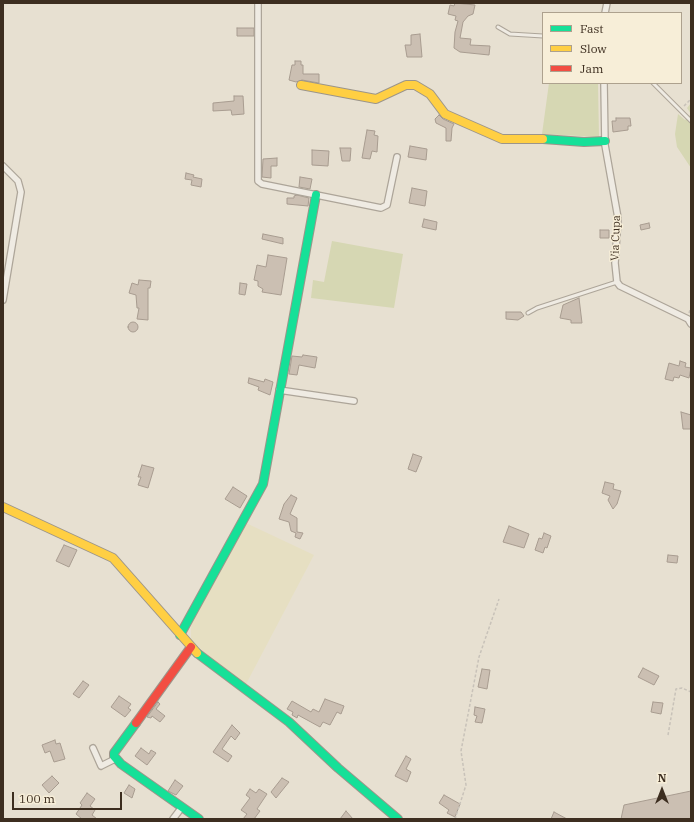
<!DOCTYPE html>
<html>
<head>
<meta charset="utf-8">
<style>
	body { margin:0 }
	#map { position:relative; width:694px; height:822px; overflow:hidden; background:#e7e0d1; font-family:"IBM Plex Serif",serif }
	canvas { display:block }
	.frame { position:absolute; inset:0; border:4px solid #3d2e20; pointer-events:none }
	.legend { position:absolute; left:542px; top:12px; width:140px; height:72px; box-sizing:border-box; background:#f7eed8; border:1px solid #ada18e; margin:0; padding:5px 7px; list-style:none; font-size:12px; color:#3d2e20 }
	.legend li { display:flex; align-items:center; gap:8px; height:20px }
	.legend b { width:20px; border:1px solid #ada18e }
	.north { position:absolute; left:642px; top:770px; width:40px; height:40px; -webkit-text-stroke:3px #f7eed8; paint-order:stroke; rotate:0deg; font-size:11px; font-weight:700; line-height:16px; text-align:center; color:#3d2e20 }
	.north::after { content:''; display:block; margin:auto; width:14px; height:18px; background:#3d2e20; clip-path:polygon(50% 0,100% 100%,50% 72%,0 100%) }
	.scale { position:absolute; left:12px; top:792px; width:110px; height:18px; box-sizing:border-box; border:2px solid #3d2e20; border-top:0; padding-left:5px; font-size:12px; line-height:14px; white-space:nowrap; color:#3d2e20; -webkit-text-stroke:3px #f7eed8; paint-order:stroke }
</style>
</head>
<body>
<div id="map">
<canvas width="694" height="822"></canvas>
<div class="frame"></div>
<ul class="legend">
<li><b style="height:5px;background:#16e098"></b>Fast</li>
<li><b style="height:5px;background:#ffcf43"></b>Slow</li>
<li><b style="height:5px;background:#f24e42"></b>Jam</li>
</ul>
<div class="north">N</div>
<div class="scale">100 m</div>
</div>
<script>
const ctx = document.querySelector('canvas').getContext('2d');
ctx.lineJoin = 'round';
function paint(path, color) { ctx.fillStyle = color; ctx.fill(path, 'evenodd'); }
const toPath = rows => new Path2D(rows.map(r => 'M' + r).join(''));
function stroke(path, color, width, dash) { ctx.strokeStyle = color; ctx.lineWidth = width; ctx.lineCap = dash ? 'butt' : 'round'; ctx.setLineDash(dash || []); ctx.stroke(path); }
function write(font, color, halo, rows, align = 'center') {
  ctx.font = font + ' "IBM Plex Serif",serif'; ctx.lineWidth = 3; ctx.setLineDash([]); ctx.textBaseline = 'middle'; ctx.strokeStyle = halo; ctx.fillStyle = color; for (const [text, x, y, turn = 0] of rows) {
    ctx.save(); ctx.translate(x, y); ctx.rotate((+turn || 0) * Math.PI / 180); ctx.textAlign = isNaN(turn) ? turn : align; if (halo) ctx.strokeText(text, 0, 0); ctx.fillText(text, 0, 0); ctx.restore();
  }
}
const farmland = toPath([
	[246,523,314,555,244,688,191,640,191,630,192,618]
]);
const green = toPath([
	[549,83,598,83,599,137,542,134],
	[691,103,691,168,677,147,675,134,678,114,685,120,691,114,687,108],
	[332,241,403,254,394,308,311,298,313,280,324,282]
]);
const building = toPath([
	[455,3,475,5,473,14,468,16,463,22,460,38,471,39,470,45,490,46,489,55,460,52,454,48,455,32,458,21,455,20,456,16,448,14,450,5,454,6,455,3],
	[237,28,254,28,254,36,237,36,237,28],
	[420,34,422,57,407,57,405,45,411,45,411,35,420,34],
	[295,61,301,61,301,65,303,65,303,74,319,74,319,83,302,80,296,82,289,80,292,65,295,65,295,61],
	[234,96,243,96,244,114,232,115,231,110,213,111,213,103,234,101,234,96],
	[439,115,443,119,454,124,452,128,451,141,446,141,446,128,436,123,435,119,439,115],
	[616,118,630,118,631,126,628,126,628,130,613,132,612,121,616,121,616,118],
	[367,130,375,131,374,135,378,136,377,152,372,151,370,159,362,158,367,130],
	[410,146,427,149,426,160,408,157,410,146],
	[340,148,351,148,350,161,342,161,340,148],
	[312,150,329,151,328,166,312,165,312,150],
	[277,158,277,166,271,166,271,178,262,177,263,159,277,158],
	[186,173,194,175,193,177,202,179,201,187,191,185,192,180,185,179,186,173],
	[300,177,312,179,310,189,299,187,300,177],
	[412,188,427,191,425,206,409,203,412,188],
	[297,195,309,198,308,206,287,204,287,198,294,198,294,196,297,195],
	[424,219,437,222,436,230,422,227,424,219],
	[649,223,650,228,641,230,640,225,649,223],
	[600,230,609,230,609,238,600,238,600,230],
	[263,234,283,238,283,244,262,239,263,234],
	[268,255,287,258,281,295,262,292,263,289,258,286,258,281,254,280,257,265,266,267,268,255],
	[139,280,151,281,150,288,148,288,148,320,137,319,139,308,137,308,136,295,129,293,132,283,138,285,139,280],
	[240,283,247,284,245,295,239,294,240,283],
	[579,298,582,323,571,323,571,320,560,318,563,305,579,298],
	[506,312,521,312,524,316,518,320,506,319,506,312],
	'128 327a5 5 0 1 1 10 0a5 5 0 1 1-10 0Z',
	[303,355,317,357,315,368,299,365,297,375,289,374,292,356,302,357,303,355],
	[680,361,686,363,685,367,691,368,689,378,680,375,679,378,674,377,673,381,665,379,669,363,679,366,680,361],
	[249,378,264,382,265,379,273,382,270,395,258,390,259,387,248,383,249,378],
	[681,412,691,415,691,429,683,429,681,412],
	[413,454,422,457,416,472,408,469,413,454],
	[142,465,154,468,148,488,138,485,141,477,138,477,142,465],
	[605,482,614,484,613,489,621,491,617,504,613,509,608,500,610,496,602,493,605,482],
	[233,487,247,496,240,508,225,499,233,487],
	[291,495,297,498,290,514,297,518,297,532,303,533,300,539,295,537,296,533,291,531,289,522,279,519,284,504,291,495],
	[509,526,529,534,524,548,503,542,509,526],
	[544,533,551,536,547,548,545,547,543,553,535,550,539,538,542,539,544,533],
	[64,545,77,550,69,567,56,561,64,545],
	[668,555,678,556,677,563,667,562,668,555],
	[643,668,659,676,654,685,638,677,643,668],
	[482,669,490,670,487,689,478,687,482,669],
	[83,681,89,685,79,698,73,694,83,681],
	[119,696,131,704,128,708,131,710,125,717,111,707,119,696],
	[325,699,344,706,341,714,337,712,330,725,323,722,320,727,298,715,297,718,292,715,293,712,287,709,292,701,311,712,313,709,319,712,325,699],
	[158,702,160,704,156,709,165,716,160,722,152,716,151,718,147,717,158,702],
	[653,702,663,703,661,714,651,712,653,702],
	[475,707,485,709,482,723,475,722,477,716,474,715,475,707],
	[232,725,240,733,235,740,231,736,222,749,232,756,228,762,213,752,232,725],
	[55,740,56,744,60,743,65,759,54,762,50,751,45,753,42,745,55,740],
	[141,748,149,754,151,750,156,753,147,765,135,756,141,748],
	[406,756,411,759,406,769,411,772,407,782,395,776,406,756],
	[52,776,59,783,49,793,42,785,52,776],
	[282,778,289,782,276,798,271,792,282,778],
	[175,780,183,786,176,795,168,791,175,780],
	[129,785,135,789,132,798,124,793,129,785],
	[250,789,256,793,259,789,267,794,257,809,260,811,254,819,243,819,247,814,241,810,250,798,246,795,250,789],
	[691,791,691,819,621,819,624,805,691,791],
	[87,793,95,799,90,806,95,810,92,815,97,819,82,819,76,814,82,805,80,803,87,793],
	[444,795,460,804,455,817,447,813,449,810,439,803,444,795],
	[346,811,353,819,340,819,346,811],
	[554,812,567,819,551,819,554,812]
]);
const path = toPath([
	[684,106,691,99],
	[689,313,691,307],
	[668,735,676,689,682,688,691,692],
	[455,819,466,785,461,751,479,657,499,599]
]);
const lane = toPath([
	[498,27,510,34,543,36],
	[653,83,691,121],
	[528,313,537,308,617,282]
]);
const street = toPath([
	[258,3,258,181,262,184,381,208,387,205,397,157],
	[605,13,607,3],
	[604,83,605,145,618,218,615,263,617,282,620,286,688,319,691,324],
	[3,166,18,181,21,192,3,300],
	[279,390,354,401],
	[93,748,101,766,115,759],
	[173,819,182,807]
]);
const fast = toPath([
	[543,139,584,142,605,141],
	[180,635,263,484,316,195],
	[197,653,289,722,338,768,398,819],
	[136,723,114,753,114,756,121,764,199,819]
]);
const slow = toPath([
	[301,85,376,99,406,85,415,85,430,94,445,114,502,139,543,139],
	[3,507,113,558,197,653]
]);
const jam = toPath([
	[136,723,191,647]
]);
const streetNames = [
	["Via Cupa",616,238,-88]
];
paint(farmland, '#e6dfc2');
paint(green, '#d6d7b3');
paint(building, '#cbbfb2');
stroke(building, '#a89c90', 1);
stroke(lane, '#ada599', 5);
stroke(street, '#ada599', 8);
stroke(fast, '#9c958a', 10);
stroke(slow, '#9c958a', 10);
stroke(jam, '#9c958a', 10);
stroke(path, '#c8c2b9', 1.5, [3, 2]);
stroke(lane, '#efebe3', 3);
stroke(street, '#efebe3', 5.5);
stroke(fast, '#16e098', 8);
stroke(slow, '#ffcf43', 8);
stroke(jam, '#f24e42', 8);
write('11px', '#3d2e20', '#f7eed8', streetNames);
</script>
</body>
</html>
